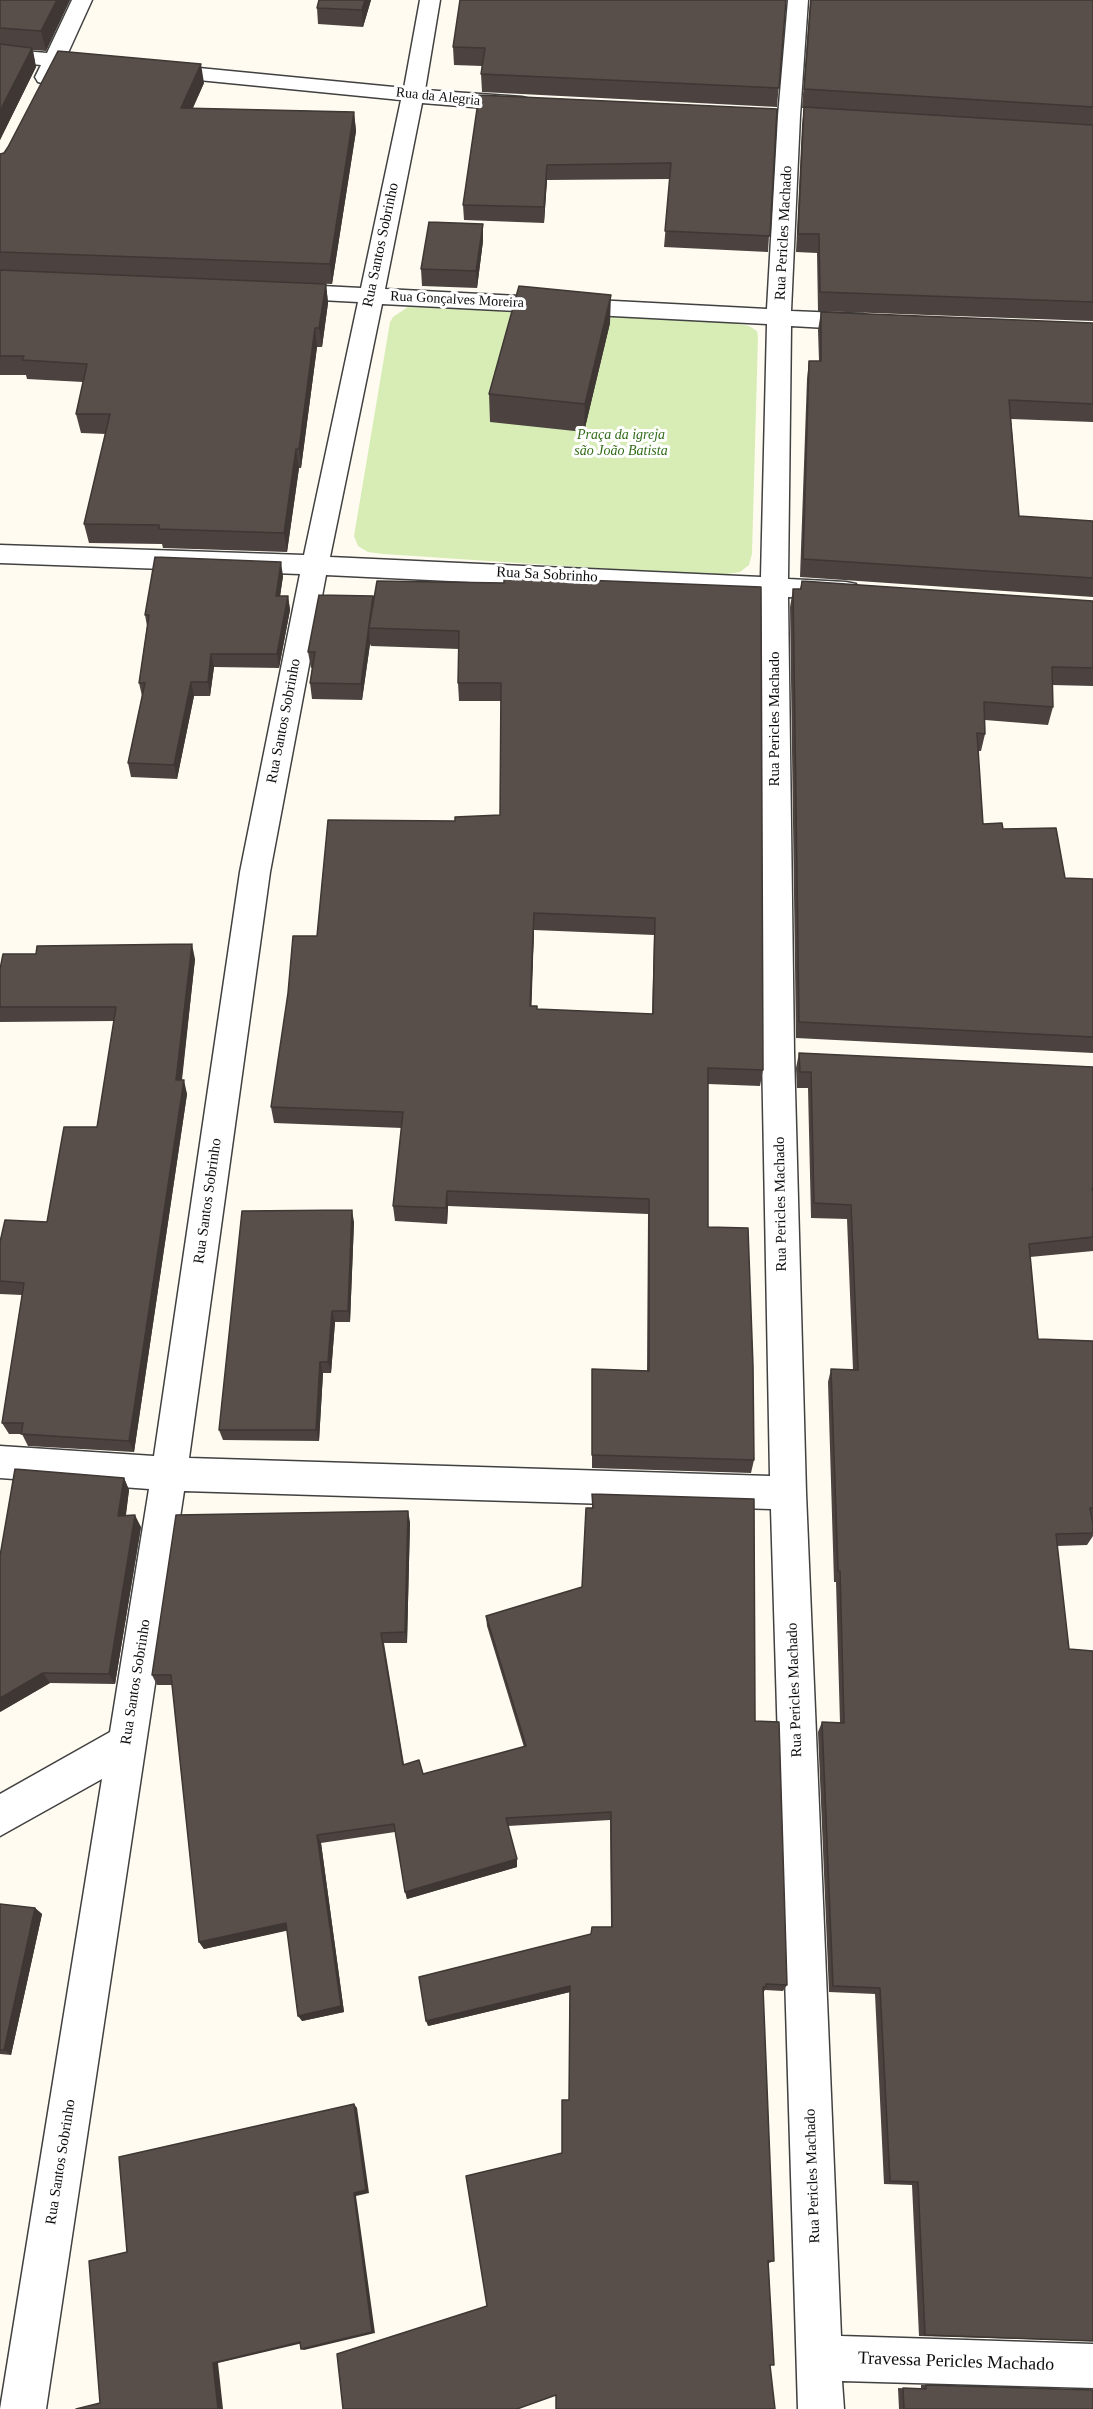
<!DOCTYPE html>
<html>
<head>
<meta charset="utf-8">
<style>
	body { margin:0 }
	canvas { display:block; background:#fffbf0 }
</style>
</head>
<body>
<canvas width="1093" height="2409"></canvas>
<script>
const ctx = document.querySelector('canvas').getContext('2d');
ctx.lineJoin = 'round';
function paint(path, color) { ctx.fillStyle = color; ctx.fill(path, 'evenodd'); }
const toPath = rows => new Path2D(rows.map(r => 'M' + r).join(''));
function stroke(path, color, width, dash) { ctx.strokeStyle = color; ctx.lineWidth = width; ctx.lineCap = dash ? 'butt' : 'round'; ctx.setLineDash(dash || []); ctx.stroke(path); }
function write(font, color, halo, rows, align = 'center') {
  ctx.font = font + ' Georgia,serif'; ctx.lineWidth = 6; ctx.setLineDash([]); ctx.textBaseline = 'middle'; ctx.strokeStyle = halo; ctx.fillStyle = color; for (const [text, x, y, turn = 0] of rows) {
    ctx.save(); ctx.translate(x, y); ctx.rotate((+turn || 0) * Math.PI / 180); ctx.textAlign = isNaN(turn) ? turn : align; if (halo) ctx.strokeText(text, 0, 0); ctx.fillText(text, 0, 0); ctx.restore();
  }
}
const green = toPath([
	[408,307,723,321,749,326,757,331,758,337,752,554,749,565,740,572,716,576,383,554,368,552,358,546,354,536,390,322,393,317]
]);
const minor = toPath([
	[72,0,92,0,67,55,106,59,109,64,106,69,98,70,61,67,54,82,46,84,38,82,35,77,41,65,0,61,0,49,47,53,72,0],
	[420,0,440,0,425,90,522,97,530,99,533,104,530,109,522,111,422,103,385,289,767,309,778,116,788,0,808,0,800,116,791,311,863,314,872,317,875,322,872,327,863,330,791,326,788,579,846,582,856,584,859,591,856,598,846,600,788,597,794,1052,806,1493,841,2336,1093,2344,1093,2388,842,2381,844,2409,798,2409,771,1509,184,1491,46,2409,0,2409,102,1779,0,1836,0,1794,110,1732,149,1489,0,1478,0,1446,154,1456,240,872,300,574,0,563,0,545,304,555,358,302,283,298,275,296,271,291,275,286,283,284,361,288,401,100,158,76,150,75,147,70,150,65,158,64,404,88,420,0],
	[382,304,767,324,761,577,330,557,382,304],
	[326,575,761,596,762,1052,770,1476,189,1458,270,872,326,575]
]);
const wall = toPath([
	[0,0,70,0,46,51,33,50,36,67,0,140],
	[319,0,371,0,363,27,318,24,317,8],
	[786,0,777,107,482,92,481,74,482,66,454,65,453,47],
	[810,0,1093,0,1093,321,818,311,817,253,796,252,802,125,804,108,802,108],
	[204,83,193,108,354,112,356,131,332,284,276,282,326,284,328,303,322,347,317,347,301,468,299,468,287,552,163,548,162,544,89,543,84,524,106,434,81,433,76,414,83,382,27,379,26,375,0,375,0,154],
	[479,95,777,109,768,252,664,247,670,179,547,180,544,223,464,220,463,205],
	[483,224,483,241,477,288,422,286,421,269],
	[821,312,1093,323,1093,422,1011,419,1019,516,1093,521,1093,597,800,577,807,379,809,361,819,361,818,330],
	[610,323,584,432,490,422,489,394],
	[283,576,280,596,288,596,290,610,279,668,214,667,210,696,194,696,177,779,131,777,128,763,142,696,139,683,147,626,145,615],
	[558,579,763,1070,760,1086,708,1084,708,1227,754,1460,751,1473,592,1468,592,1369,647,1371,648,1214,448,1206,447,1224,395,1221,393,1206,402,1128,274,1123,271,1107,317,936,455,821,500,815,501,701,459,701,458,683,459,649,371,646,370,644,362,700,312,699,310,683,312,668,311,668,308,652,373,596,504,583],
	[534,930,654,935,652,1014,537,1009,531,1006],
	[802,581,1093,601,1093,686,1052,685,1053,707,1048,725,985,720,985,734,981,751,978,751,983,824,1003,829,1065,878,1093,879,1093,1053,796,1038,790,607,793,589,800,589],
	[195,959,182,1080,187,1094,134,1452,28,1446,22,1434,9,1434,2,1423,22,1295,0,1294,0,1242,47,1222,97,1127,114,1021,0,1022,0,969],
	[799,1053,1093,1067,1093,1251,1030,1257,1038,1339,1093,1341,1093,1520,1092,1520,1093,1536,1087,1545,1057,1546,1069,1649,1093,1651,1093,2341,919,2336,912,2185,884,2184,875,1994,829,1992,818,1732,822,1722,840,1723,836,1582,834,1582,828,1382,831,1369,853,1370,847,1219,811,1218,808,1088,797,1088,796,1068],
	[354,1222,350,1322,335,1322,331,1373,323,1373,319,1441,223,1440,219,1430],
	[124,1478,129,1490,126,1515,141,1527,115,1684,50,1683,0,1712],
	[592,1494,755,1721,787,1985,783,1991,765,1990,763,1993,774,2261,769,2263,770,2365,555,2395,487,2306,562,2153,569,2100,570,1992,428,2026,591,1934,592,1927,611,1927,610,1820,508,1826,517,1867,407,1899,395,1832,321,1843,344,2012,302,2021,287,1930,204,1949,199,1942,172,1685,157,1685,152,1675,410,1522,407,1643,384,1643,404,1764,423,1774,524,1747,487,1626,486,1616,582,1587,592,1508],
	[0,1904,35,1908,42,1914,11,2055,0,2054],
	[921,2385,926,2385,1093,2409,899,2409,898,2388,921,2389]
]);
const shadedWall = toPath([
	[57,0,70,0,46,51,41,31],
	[365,0,371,0,363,27,362,10],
	[32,48,36,67,0,140,0,111],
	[201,64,204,83,184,127,181,108],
	[354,112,356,131,332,284,330,264],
	[547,165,547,180,544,223,544,207],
	[483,224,483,241,477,288,476,271],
	[326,284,328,303,322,347,319,328],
	[611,295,610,323,584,432,585,404],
	[315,328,317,347,301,468,299,449],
	[296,449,299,468,287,552,284,533],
	[281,562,283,576,278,610,276,596],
	[288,596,290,610,279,668,277,654],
	[373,596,369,628,370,644,362,700,361,684],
	[211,654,214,667,210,696,208,682],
	[191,682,194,696,177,779,174,765],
	[534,913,534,930,531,1022,530,1006],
	[192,944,195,959,180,1094,176,1080],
	[184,1080,187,1094,134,1452,129,1441],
	[447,1191,448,1206,447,1224,446,1208],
	[352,1210,354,1222,350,1322,348,1311],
	[332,1311,335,1322,331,1373,328,1362],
	[320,1362,323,1373,319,1441,316,1430],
	[124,1478,129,1490,124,1527,118,1516],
	[408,1511,410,1522,407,1643,405,1632],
	[135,1515,141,1527,115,1684,109,1674],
	[43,1673,50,1683,0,1712,0,1698],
	[317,1835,321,1843,344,2012,302,2021,298,2016],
	[517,1859,517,1867,407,1899,405,1892],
	[35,1908,42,1914,11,2055,4,2050],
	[286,1923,290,1930,204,1949,199,1942],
	[570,1986,570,1992,428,2026,426,2021],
	[354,2104,357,2108,369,2193,356,2196,375,2333,304,2350,301,2349,354,2193],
	[300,2342,303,2343,218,2363,223,2409,218,2409,213,2363]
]);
const building = toPath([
	[0,0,57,0,41,31,0,28,0,0],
	[319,0,365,0,362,10,317,8,319,0],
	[460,0,786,0,779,88,481,74,485,48,453,47,460,0],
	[811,0,1093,0,1093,107,804,89,811,0],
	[0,44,32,48,0,111,0,44],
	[58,51,201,64,181,108,354,112,330,264,0,252,0,154,4,153,8,147,58,51],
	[479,95,777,109,770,236,665,231,671,163,547,165,544,207,463,205,479,95],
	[804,107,1093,125,1093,302,820,292,819,234,798,234,804,107],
	[429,222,483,224,476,271,421,269,429,222],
	[0,270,326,284,319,328,315,328,299,449,296,449,284,533,159,529,159,525,84,524,110,414,76,414,87,364,22,360,24,356,0,356,0,270],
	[519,286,611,295,585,404,489,394,519,286],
	[821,312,1093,323,1093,404,1009,400,1019,516,1093,521,1093,578,803,559,809,361,821,361,821,312],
	[155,557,281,562,276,596,288,596,277,654,211,654,208,682,191,682,174,765,128,763,145,683,139,683,149,615,145,615,155,557],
	[504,576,558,576,558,579,761,587,763,1070,708,1068,708,1227,748,1228,753,1366,754,1460,592,1455,592,1369,649,1371,649,1199,447,1191,446,1208,393,1206,403,1112,271,1107,288,993,293,936,317,936,328,820,455,821,455,817,500,815,501,683,458,683,459,631,369,628,377,581,504,583,504,576],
	[534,913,655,918,653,1014,537,1009,537,1006,530,1006,534,913],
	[802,581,1093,601,1093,668,1052,667,1053,707,984,702,985,734,977,733,983,824,1002,823,1003,829,1056,828,1065,878,1093,879,1093,1037,799,1022,793,589,801,589,802,581],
	[319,595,373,596,361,684,310,683,315,652,308,652,319,595],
	[192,944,176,1080,184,1080,129,1441,21,1434,23,1423,2,1423,24,1283,0,1281,0,1242,5,1220,47,1222,64,1127,97,1127,116,1007,0,1007,0,969,3,954,36,954,37,946,192,944],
	[799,1053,1093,1067,1093,1188,1092,1188,1093,1192,1093,1237,1029,1244,1038,1339,1093,1341,1093,1508,1090,1508,1093,1525,1093,1533,1056,1534,1069,1649,1093,1651,1093,2341,925,2335,918,2182,890,2181,880,1988,833,1986,822,1722,844,1723,840,1571,838,1571,831,1369,858,1370,851,1205,814,1203,811,1072,800,1072,799,1053],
	[352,1210,348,1311,332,1311,328,1362,320,1362,316,1430,219,1430,242,1211,352,1210],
	[15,1469,124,1478,118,1516,135,1515,109,1674,43,1673,0,1698,0,1556,15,1469],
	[592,1494,754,1499,755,1721,779,1722,787,1985,766,1984,766,1987,763,1987,774,2261,768,2261,774,2365,770,2365,775,2409,556,2409,556,2395,517,2409,343,2409,337,2354,487,2306,466,2176,562,2153,562,2100,569,2100,570,1986,426,2021,419,1977,591,1934,592,1927,612,1927,611,1812,506,1818,517,1859,405,1892,394,1824,317,1835,341,2006,298,2016,286,1923,199,1942,171,1675,152,1675,176,1515,408,1511,405,1632,381,1633,403,1765,419,1760,423,1774,526,1746,486,1616,582,1587,586,1508,593,1508,592,1494],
	[0,1904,35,1908,4,2050,0,2050,0,1904],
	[354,2104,366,2190,354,2193,372,2332,301,2349,300,2342,213,2363,218,2409,76,2409,100,2403,89,2261,127,2252,119,2157,354,2104],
	[926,2385,1093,2390,1093,2409,904,2409,903,2388,926,2389,926,2385]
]);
const farStreetnames = [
	["Rua da Alegria",438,97,6],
	["Rua Gonçalves Moreira",457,300,3]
];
const farParknames = [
	["Praça da igreja",621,435],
	["são João Batista",621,451]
];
const streetNames = [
	["Rua Pericles Machado",784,233,-87],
	["Rua Santos Sobrinho",381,245,-78],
	["Rua Sa Sobrinho",547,575,3],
	["Rua Pericles Machado",775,719,-90],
	["Rua Santos Sobrinho",284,721,-79],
	["Rua Santos Sobrinho",208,1201,-82],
	["Rua Pericles Machado",781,1204,-91],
	["Rua Santos Sobrinho",136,1682,-81],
	["Rua Pericles Machado",795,1690,-92],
	["Rua Santos Sobrinho",61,2162,-81],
	["Rua Pericles Machado",813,2176,-92]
];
const nearStreetnames = [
	["Travessa Pericles Machado",956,2362,2]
];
paint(green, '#d8edb6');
stroke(minor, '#414141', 3);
paint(minor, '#fff');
paint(wall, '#4c4340');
paint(shadedWall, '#3e3734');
paint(building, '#584e4a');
stroke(building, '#3e3734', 1.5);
write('14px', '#0e0e0e', '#fff', farStreetnames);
write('italic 14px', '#326c19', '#fff', farParknames);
write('15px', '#0e0e0e', '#fff', streetNames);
write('18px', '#0e0e0e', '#fff', nearStreetnames);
</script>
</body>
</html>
